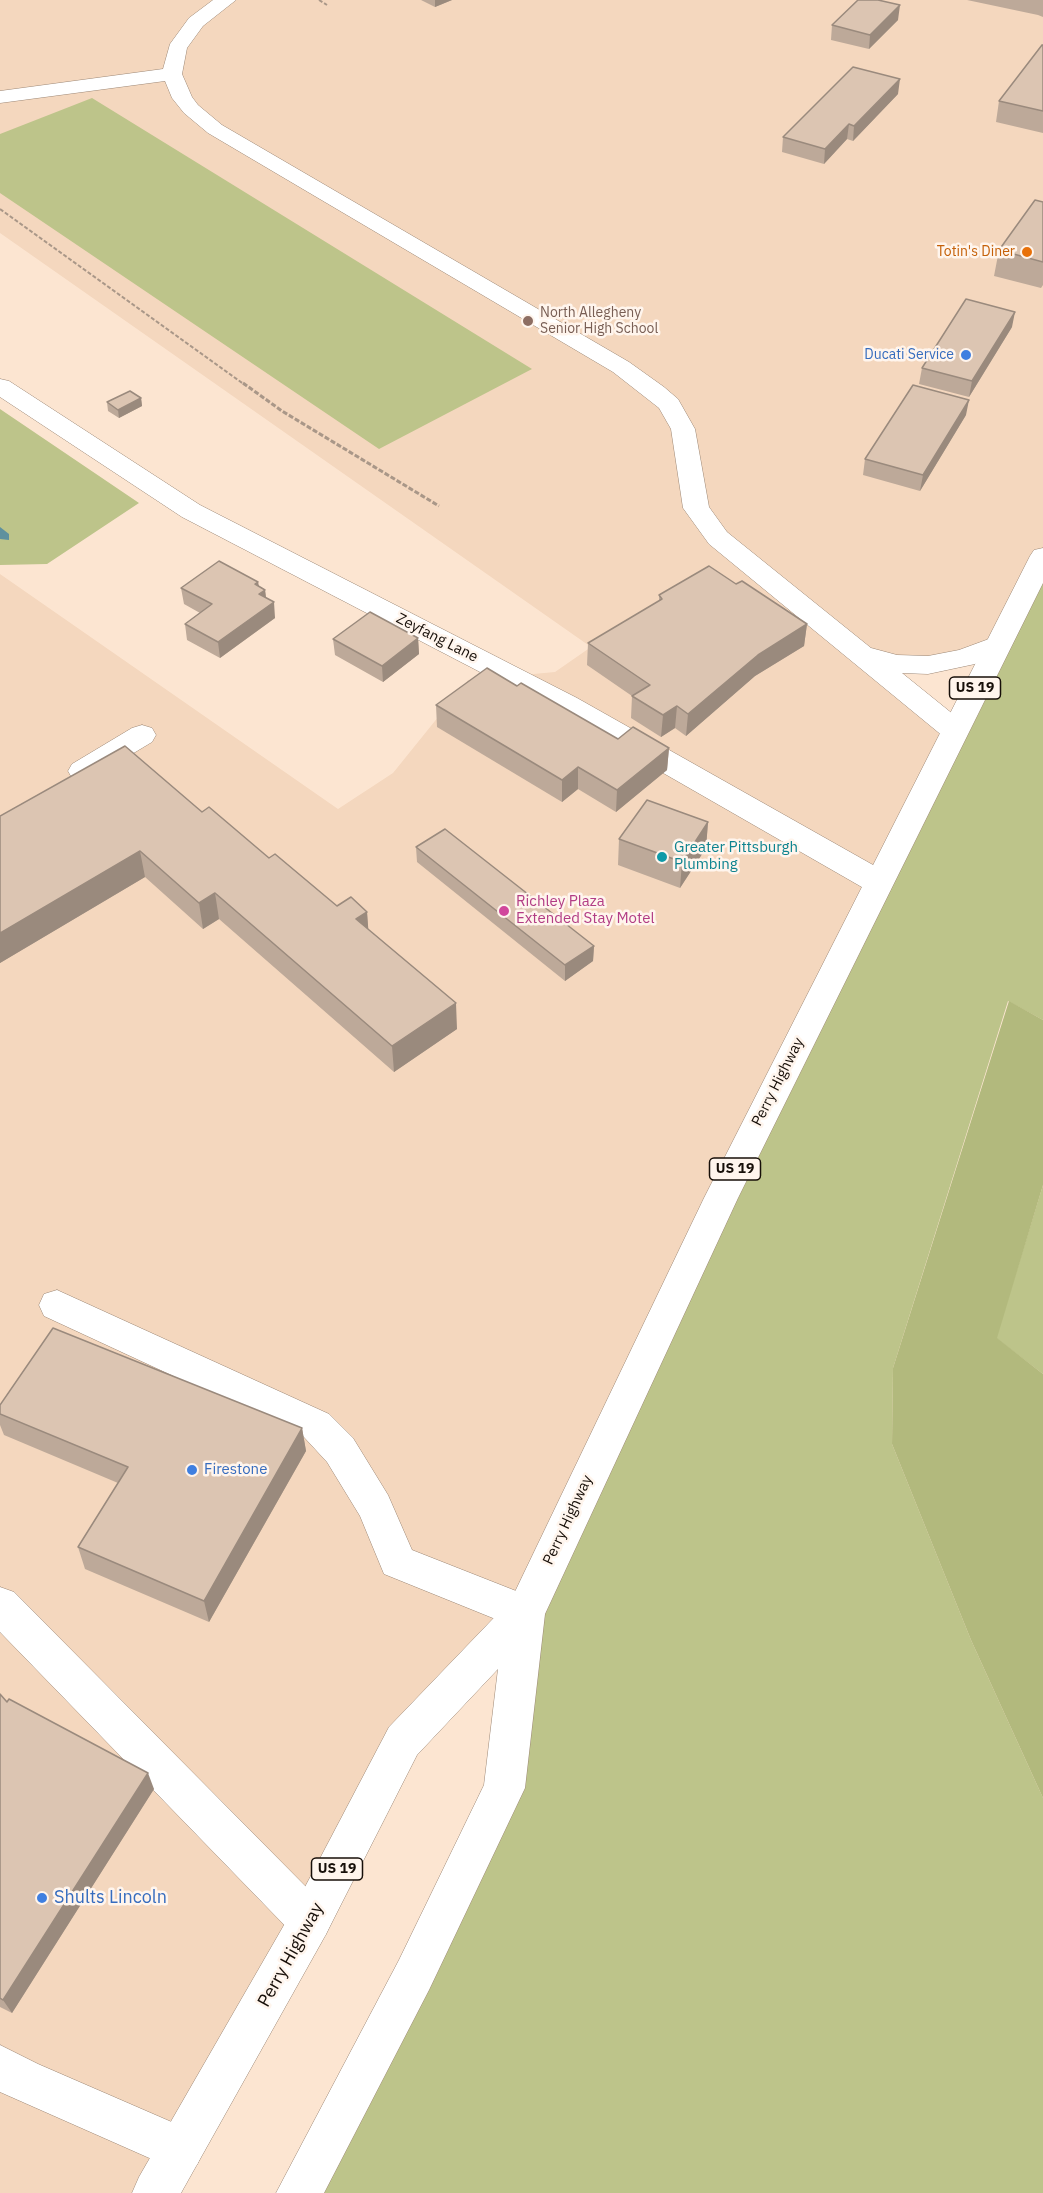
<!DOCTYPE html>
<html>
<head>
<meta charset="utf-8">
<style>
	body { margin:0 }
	canvas { display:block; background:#fce5d1 }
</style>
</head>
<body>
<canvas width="1043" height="2193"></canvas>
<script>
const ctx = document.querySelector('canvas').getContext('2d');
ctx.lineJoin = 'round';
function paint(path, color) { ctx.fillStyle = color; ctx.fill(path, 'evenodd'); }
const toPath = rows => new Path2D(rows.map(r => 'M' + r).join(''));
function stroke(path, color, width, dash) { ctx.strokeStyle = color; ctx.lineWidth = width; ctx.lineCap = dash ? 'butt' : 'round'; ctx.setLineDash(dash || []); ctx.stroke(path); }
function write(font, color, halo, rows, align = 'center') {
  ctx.font = font + ' "IBM Plex Sans",sans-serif'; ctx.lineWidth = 5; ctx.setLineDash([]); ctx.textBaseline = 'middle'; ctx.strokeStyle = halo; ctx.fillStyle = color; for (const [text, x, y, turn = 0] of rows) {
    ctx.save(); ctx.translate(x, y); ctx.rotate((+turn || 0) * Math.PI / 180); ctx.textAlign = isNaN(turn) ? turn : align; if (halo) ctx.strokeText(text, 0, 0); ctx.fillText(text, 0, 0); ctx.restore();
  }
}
const built = toPath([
	[0,0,1043,0,1043,556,997,645,965,658,879,660,954,730,525,1613,403,1741,155,2193,0,2193,0,574,338,809,393,773,468,680,555,672,591,647,0,233]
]);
const green = toPath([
	[92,98,532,369,379,449,0,193,0,134],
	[0,409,139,503,47,564,0,565],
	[1043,556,1043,1020,1008,1001,893,1368,892,1444,971,1640,1043,1798,1043,2193,299,2193,504,1788,525,1613],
	[1043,1185,1043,1374,996,1338]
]);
const forest = toPath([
	[1009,1001,1043,1020,1043,1185,997,1338,1043,1374,1043,1798,971,1640,892,1444,893,1368]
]);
const stream = toPath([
	[0,527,9,534,9,540,0,539,0,527]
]);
const pathFar1 = toPath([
	[319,0,327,5],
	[0,209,245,385]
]);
const path = toPath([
	[243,383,282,411,439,506]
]);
const minor = toPath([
	[213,0,236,0,203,26,187,48,182,74,192,97,198,105,222,125,629,362,664,387,678,399,695,429,709,507,727,532,871,648,897,655,928,656,959,650,997,636,1007,639,1011,645,1007,651,975,664,928,674,902,673,964,723,968,730,964,737,954,740,944,737,709,544,683,508,671,429,659,408,613,372,208,133,184,113,172,98,165,81,0,103,0,91,163,69,170,44,189,18,213,0],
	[0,379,9,381,200,505,577,698,889,874,893,882,889,890,878,893,867,890,557,712,182,517,0,397,0,379],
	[142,725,152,728,156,735,152,742,92,778,82,781,72,778,68,771,72,764,132,728,142,725],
	[57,1290,329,1414,353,1438,388,1495,412,1550,539,1600,545,1613,539,1626,525,1631,384,1574,360,1516,327,1462,303,1436,44,1316,39,1305,44,1294,57,1290],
	[0,1587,14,1592,325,1906,332,1921,325,1936,310,1943,295,1936,0,1632,0,1587],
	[0,2045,38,2064,197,2133,204,2149,197,2165,181,2172,0,2092,0,2045]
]);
const highway = toPath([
	[1043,548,1043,583,738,1198,545,1614,525,1788,429,1990,324,2193,276,2193,399,1960,484,1785,498,1669,417,1755,325,1936,181,2193,132,2193,139,2177,295,1906,389,1727,511,1600,704,1198,1030,556,1034,550,1043,548]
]);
const wall = toPath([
	[421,0,452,0,435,7],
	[967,0,1043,0,1043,17,1038,15],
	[898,20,869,49,831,40,832,25],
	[1043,45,1043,133,996,122,999,101],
	[898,94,853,141,847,139,824,164,782,152,783,137],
	[1043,202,1043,285,1041,288,994,276,999,250],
	[1012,327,969,397,919,384,922,368],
	[141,398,142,406,119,418,108,411,107,402],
	[966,415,920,491,863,475,865,459],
	[258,582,259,587,265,590,266,598,275,618,220,658,187,640,185,624,200,613,184,604,181,588],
	[736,584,807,624,804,646,755,676,686,736,675,728,661,737,631,718,632,696,587,665,588,643,659,601,659,595],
	[418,638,419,654,383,682,335,655,333,639],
	[517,686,618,739,669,748,667,770,616,812,578,789,562,802,437,727,436,705],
	[202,812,337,906,367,912,368,929,457,1029,394,1072,219,919,203,929,145,877,0,963,0,816],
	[708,822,706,848,680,888,618,865,619,839],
	[416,847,594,946,593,961,565,981,417,862],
	[0,1405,302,1428,306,1451,209,1622,85,1569,78,1547,118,1483,4,1435,0,1425],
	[0,1694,7,1702,154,1789,12,2013,0,2007]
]);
const shadedWall = toPath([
	[435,0,452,0,435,7],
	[900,5,898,20,869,49,870,35],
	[900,79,898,94,853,141,854,126],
	[849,124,847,139,824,164,825,149],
	[1015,312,1012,327,969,397,972,381],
	[141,398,142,406,119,418,118,410],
	[969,400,966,415,920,491,923,475],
	[258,582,260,594,265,590,267,606,261,610,255,584],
	[274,602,275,618,220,658,218,642],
	[807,624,804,646,755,676,686,736,688,714,758,655],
	[418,638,419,654,383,682,382,666],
	[677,706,675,728,661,737,663,715],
	[669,748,667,770,616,812,617,790],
	[578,767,578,789,562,802,562,780],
	[708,822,706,848,680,888,682,862],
	[140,851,145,877,0,963,0,933],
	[215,893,219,919,203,929,199,903],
	[367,912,369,938,356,919],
	[594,946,593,961,565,981,565,965],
	[456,1003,457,1029,394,1072,392,1046],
	[302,1428,306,1451,209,1622,204,1601],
	[148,1773,154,1789,12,2013,3,2000]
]);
const building = toPath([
	[858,0,878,0,900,5,870,35,832,25,858,0],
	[1042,45,1043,45,1043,111,999,101,1042,45],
	[853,67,900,79,854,126,849,124,825,149,783,137,853,67],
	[1035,200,1043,202,1043,262,999,250,1035,200],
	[966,299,1015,312,972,381,922,368,966,299],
	[913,385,969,400,923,475,865,459,913,385],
	[130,391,141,398,118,410,107,402,130,391],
	[219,561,258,582,255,584,265,590,259,594,274,602,218,642,185,624,212,604,181,588,219,561],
	[709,566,736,584,742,581,807,624,758,655,688,714,677,706,663,715,632,696,650,685,588,643,662,599,659,595,709,566],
	[370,612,418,638,382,666,333,639,370,612],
	[487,668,517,686,521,683,618,739,633,727,669,748,617,790,578,767,562,780,436,705,487,668],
	[125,746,202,812,209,807,269,858,275,854,337,906,351,897,367,912,356,919,456,1003,392,1046,215,893,199,903,140,851,0,933,0,816,125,746],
	[647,800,708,822,682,862,619,839,647,800],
	[445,829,594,946,565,965,416,847,445,829],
	[53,1328,302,1428,204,1601,78,1547,128,1467,0,1414,0,1405,53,1328],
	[0,1694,7,1702,9,1699,148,1773,3,2000,0,1998,0,1694]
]);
const markers = [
	[1027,252,6,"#e8710a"],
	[528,321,6,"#8d6e63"],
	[966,355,6,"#3f7fe0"],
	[662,857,6,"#0f9aa8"],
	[504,911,6,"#d1479c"],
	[192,1470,6,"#3f7fe0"],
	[42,1898,6,"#3f7fe0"]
];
const farFoodnames = [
	["Totin's Diner",1015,252]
];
const farEducationnames = [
	["North Allegheny",540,313],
	["Senior High School",540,329]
];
const farShopnames = [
	["Ducati Service",954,355]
];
const shields = [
	[975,688,51],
	[735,1169,51],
	[337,1869,51]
];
const shieldNames = [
	["US 19",975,688],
	["US 19",735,1169],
	["US 19",337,1869]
];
const streetNames = [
	["Zeyfang Lane",437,638,27],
	["Perry Highway",778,1082,-63],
	["Perry Highway",568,1520,-65]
];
const cultureNames = [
	["Greater Pittsburgh",674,848],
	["Plumbing",674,865]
];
const hotelNames = [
	["Richley Plaza",516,902],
	["Extended Stay Motel",516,919]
];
const shopNames = [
	["Firestone",204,1470]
];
const nearShopnames = [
	["Shults Lincoln",54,1898]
];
const nearStreetnames = [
	["Perry Highway",291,1955,-61]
];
paint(built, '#f4d7be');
paint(green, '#bdc48a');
paint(forest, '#b2b97d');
paint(stream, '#5f919e');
stroke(minor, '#9d8876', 1);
stroke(highway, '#9d8876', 1);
stroke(pathFar1, '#a99788', 2, [4, 2]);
stroke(path, '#a99788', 3, [5, 2]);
paint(minor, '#fff');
paint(highway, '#fff');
paint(wall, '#bda999');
paint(shadedWall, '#9a8a7d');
paint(building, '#dcc5b2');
stroke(building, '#9a8a7d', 1.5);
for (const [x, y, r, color] of markers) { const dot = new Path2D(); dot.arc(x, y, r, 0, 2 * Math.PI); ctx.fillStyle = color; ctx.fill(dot); stroke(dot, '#fff5ed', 2); }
write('14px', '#c56008', '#fff5ed', farFoodnames, 'right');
write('14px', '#785e54', '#fff5ed', farEducationnames, 'left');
write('14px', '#366cbe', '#fff5ed', farShopnames, 'right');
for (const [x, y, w] of shields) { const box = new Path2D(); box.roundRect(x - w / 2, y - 11, w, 22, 4.5); ctx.fillStyle = '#fff5ed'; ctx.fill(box); stroke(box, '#170f09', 1.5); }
write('bold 14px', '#170f09', null, shieldNames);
write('15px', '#170f09', '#fff5ed', streetNames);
write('15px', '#0d838f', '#fff5ed', cultureNames, 'left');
write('15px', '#b23c85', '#fff5ed', hotelNames, 'left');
write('15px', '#366cbe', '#fff5ed', shopNames, 'left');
write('18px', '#366cbe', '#fff5ed', nearShopnames, 'left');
write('18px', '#170f09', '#fff5ed', nearStreetnames);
</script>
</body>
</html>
